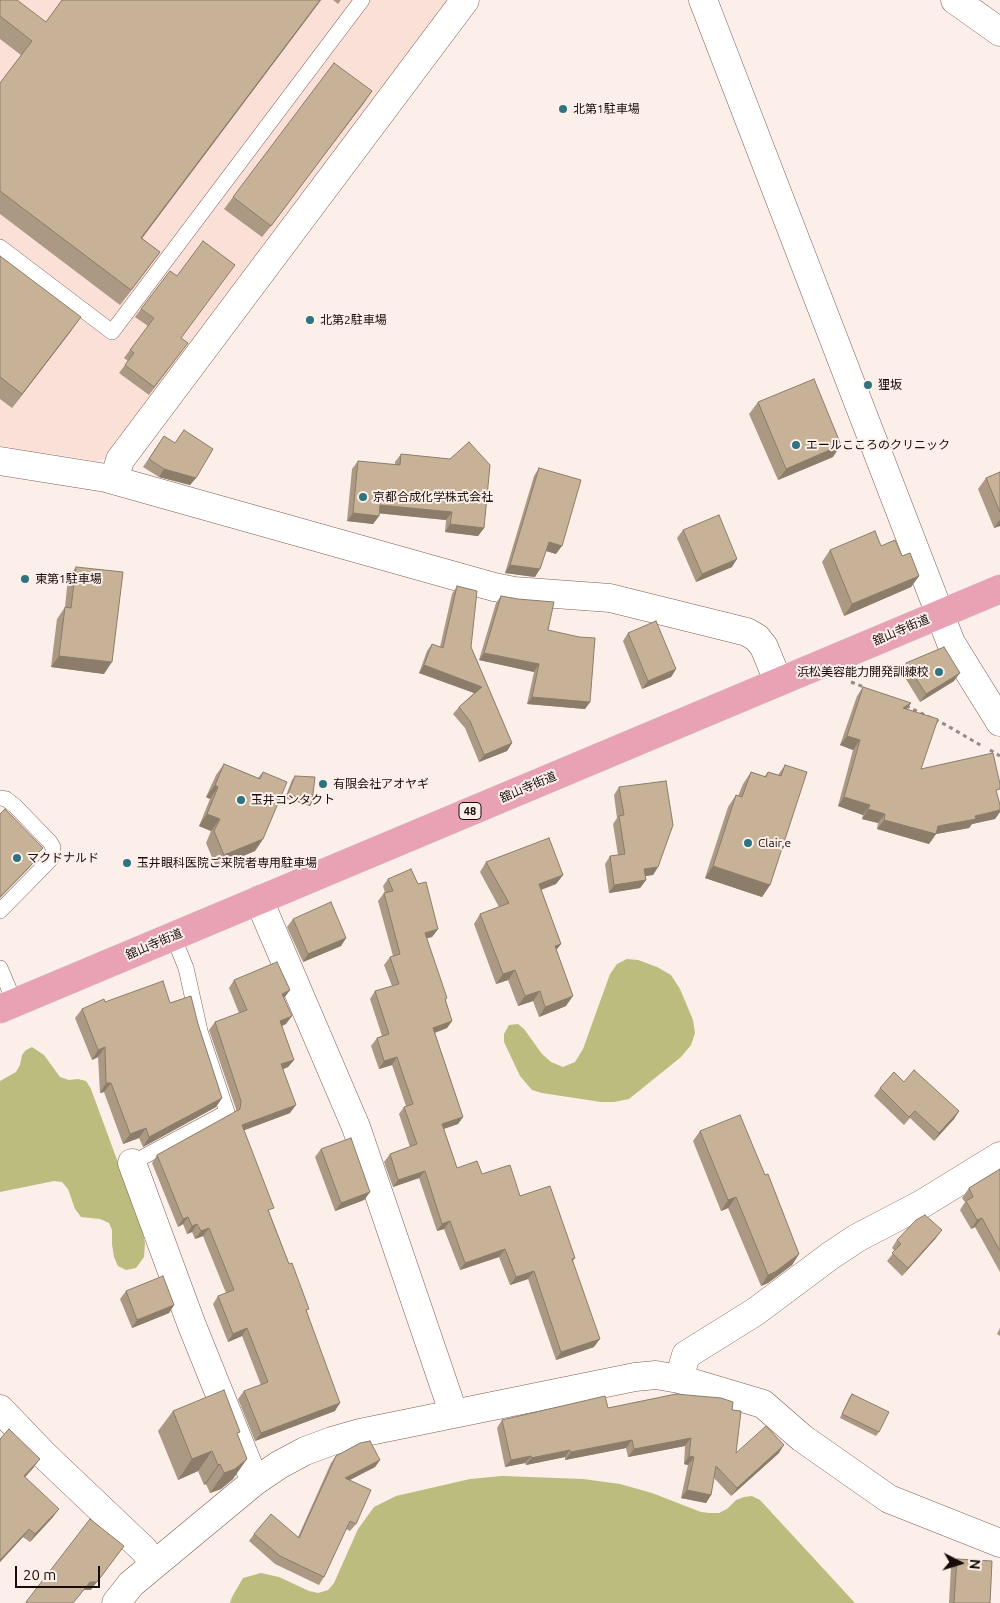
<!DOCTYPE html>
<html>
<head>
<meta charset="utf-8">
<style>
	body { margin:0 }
	#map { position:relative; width:1000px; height:1603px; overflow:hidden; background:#fceee9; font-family:Ubuntu,sans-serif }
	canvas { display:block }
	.north { position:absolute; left:935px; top:1538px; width:50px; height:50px; -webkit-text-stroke:4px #fceee9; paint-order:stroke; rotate:95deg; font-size:14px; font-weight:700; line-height:20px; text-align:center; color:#170c08 }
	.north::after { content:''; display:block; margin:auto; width:18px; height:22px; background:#170c08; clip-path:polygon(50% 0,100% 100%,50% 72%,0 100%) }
	.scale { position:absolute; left:15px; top:1566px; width:85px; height:22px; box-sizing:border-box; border:2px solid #170c08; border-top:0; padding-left:6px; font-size:15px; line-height:18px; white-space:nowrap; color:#170c08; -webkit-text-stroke:4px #fceee9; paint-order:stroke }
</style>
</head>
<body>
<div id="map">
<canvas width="1000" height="1603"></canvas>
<div class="north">N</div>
<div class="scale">20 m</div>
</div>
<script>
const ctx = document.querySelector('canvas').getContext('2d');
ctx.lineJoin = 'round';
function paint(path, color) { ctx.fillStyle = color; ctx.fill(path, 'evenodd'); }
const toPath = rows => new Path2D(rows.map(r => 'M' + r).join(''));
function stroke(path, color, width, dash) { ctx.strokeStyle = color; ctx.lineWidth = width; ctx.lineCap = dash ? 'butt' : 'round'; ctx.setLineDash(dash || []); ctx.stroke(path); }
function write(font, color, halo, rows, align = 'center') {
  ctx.font = font + ' Ubuntu,"Noto Sans JP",sans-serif'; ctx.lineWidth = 4; ctx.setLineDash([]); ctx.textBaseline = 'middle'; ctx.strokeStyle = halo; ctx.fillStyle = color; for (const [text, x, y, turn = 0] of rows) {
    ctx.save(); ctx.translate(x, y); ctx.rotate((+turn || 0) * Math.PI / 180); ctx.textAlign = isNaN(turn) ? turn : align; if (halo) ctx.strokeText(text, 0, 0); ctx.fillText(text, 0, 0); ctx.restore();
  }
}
const built = toPath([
	[0,0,452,0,109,457,97,461,0,446]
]);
const forest = toPath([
	[627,959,638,960,657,967,671,975,680,989,693,1020,695,1033,691,1045,681,1057,629,1099,614,1102,601,1102,542,1093,532,1090,520,1076,504,1042,504,1034,509,1025,518,1024,524,1029,542,1054,551,1062,563,1067,575,1062,583,1049,610,974,617,964],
	[32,1047,44,1055,60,1077,69,1080,78,1079,86,1081,91,1089,142,1228,145,1243,144,1257,136,1268,126,1270,118,1266,114,1257,112,1244,112,1230,109,1223,100,1219,81,1217,75,1209,68,1189,62,1182,54,1181,0,1192,0,1081,16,1072,20,1065,22,1055,26,1050],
	[502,1476,583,1479,620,1484,652,1493,701,1512,709,1513,719,1513,727,1509,736,1500,744,1497,752,1496,760,1500,855,1603,230,1603,232,1597,243,1578,261,1573,279,1577,309,1591,318,1593,328,1590,334,1583,358,1529,374,1507,396,1496,470,1479]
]);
const path = toPath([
	[851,682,866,688],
	[906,706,946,725,982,746],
	[990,750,1000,756]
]);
const service = toPath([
	[0,247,112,332,362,0],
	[0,798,6,799,15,806,50,842,53,847,53,854,50,860,0,911],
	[0,968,15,1003],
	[132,1163,227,1112,200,1031,186,968,173,936]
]);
const minor = toPath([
	[955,0,1000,32],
	[0,461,106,478,494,587,514,591,610,598,747,632,757,638,764,647,778,681],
	[114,480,120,460,465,0],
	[259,900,356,1127,449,1400,452,1414],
	[132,1163,191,1323,251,1472,256,1480],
	[679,1379,686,1355,755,1312,830,1256,857,1238,922,1204,1000,1156],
	[0,1409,45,1456,143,1549,155,1564],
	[116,1603,131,1584,254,1482,279,1465,305,1451,332,1441,360,1433,635,1377,656,1375,679,1379,763,1404,802,1438,889,1499,1000,1543]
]);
const tertiary = toPath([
	[703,0,951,643,1000,722]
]);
const primary = toPath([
	[0,1009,1000,589]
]);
const wall = toPath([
	[0,0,46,22,62,0,321,0,142,238,160,252,120,305,0,214,0,83,21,55,0,39],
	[333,0,341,0,338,4],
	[372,91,262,237,224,209,233,197],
	[0,256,71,331,12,408,0,399],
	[141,309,181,338,182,351,149,395,119,373,128,361,124,358,148,326,135,317],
	[758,402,833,457,778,480,749,414],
	[164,436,196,478,190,485,159,477,143,467],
	[401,454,484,528,478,536,445,532,446,520,379,513,379,516,373,524,347,521,352,469,358,461,395,465,395,462],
	[539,468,556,554,546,551,535,577,505,573,534,476],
	[1000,472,1000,526,994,528,978,489,986,478],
	[683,530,732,567,696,582,677,538],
	[881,546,902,556,919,576,911,587,844,616,822,562,830,550],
	[76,567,104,674,51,667,57,619,65,607,68,578],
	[457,586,471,647,512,743,507,751,479,762,465,728,453,714,459,707,474,693,419,673,427,651,432,644,440,647,452,594],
	[501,596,548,630,590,702,585,709,527,704,534,672,479,660,496,603],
	[628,633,676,669,671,677,642,689,623,641],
	[906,663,954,681,920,702,901,671],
	[863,687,911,703,907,709,921,769,997,794,1000,805,1000,812,995,819,972,824,969,828,936,834,929,844,877,829,878,823,862,819,863,815,838,806,853,750,840,745,857,696],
	[224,764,258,778,263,772,263,839,255,851,216,867,206,843,211,831,199,826,210,799,206,797,216,775],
	[785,765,770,885,762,897,705,878,728,807,736,795,738,796,743,784,751,772,764,777,768,772,778,775],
	[295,776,312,802,310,806,285,798,292,780],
	[619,787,658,867,653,875,645,876,646,880,640,888,609,893,605,864,610,856,618,855,613,824,617,818,614,795],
	[486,862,563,875,556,884,541,890,561,944,556,950,566,1006,539,1017,533,1001,518,1006,508,980,496,984,474,924,480,914,499,907,480,872],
	[388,879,438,929,432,937,427,938,452,1021,447,1028,435,1033,463,1117,458,1124,444,1129,457,1168,482,1174,520,1196,575,1258,573,1261,594,1347,556,1360,528,1279,510,1285,499,1257,460,1270,444,1229,437,1231,419,1178,393,1187,384,1162,390,1154,410,1147,399,1114,404,1107,406,1106,392,1065,379,1069,371,1046,377,1038,382,1036,370,999,375,991,392,986,384,965,390,957,393,956,378,901,384,893,385,893,383,886],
	[293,919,346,938,341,946,303,962,287,927],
	[234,980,290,990,284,998,286,1024,282,1026,294,1060,288,1067,283,1069,290,1113,244,1130,270,1214,307,1311,335,1411,255,1441,238,1399,244,1391,261,1385,242,1336,228,1342,213,1304,218,1296,226,1293,203,1236,195,1239,192,1232,187,1234,183,1224,178,1227,152,1163,157,1155,236,1112,236,1109,209,1030,215,1022,239,1013,229,988],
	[105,1002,170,1003,198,1024,222,1098,216,1107,143,1147,139,1138,123,1144,104,1092,100,1093,98,1057,92,1060,75,1018,82,1009],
	[904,1082,959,1111,954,1119,934,1141,910,1118,904,1125,874,1096,880,1088],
	[700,1131,765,1175,799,1254,792,1265,768,1283,761,1286,728,1208,721,1211,693,1141],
	[321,1149,370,1192,364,1200,335,1211,315,1157],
	[1000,1169,1000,1272,975,1227,971,1229,960,1210,965,1202,962,1198,969,1188],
	[936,1238,902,1276,887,1261,895,1251,892,1248,897,1240],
	[126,1291,174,1305,169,1313,132,1328,120,1299],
	[1000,1328,1000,1336,997,1334],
	[852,1394,879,1432,876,1436,840,1418,849,1398],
	[608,1408,732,1410,736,1453,779,1453,731,1496,714,1478,711,1495,706,1503,681,1498,688,1465,684,1464,685,1446,628,1457,626,1448,565,1460,565,1457,526,1465,525,1463,505,1467,497,1428,502,1420],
	[173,1411,238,1435,233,1479,221,1489,210,1493,206,1484,204,1485,198,1471,178,1480,158,1431],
	[0,1439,34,1467,25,1477,53,1517,30,1542,23,1537,0,1562],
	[336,1456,380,1460,375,1467,350,1480,356,1524,350,1531,346,1529,324,1577,319,1585,275,1564,249,1541,254,1534,298,1537,331,1463],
	[957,1559,990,1603,949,1603,951,1567]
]);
const shadedWall = toPath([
	[320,0,321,0,131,253,141,238],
	[372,91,364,103,262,237,271,226],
	[160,252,149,267,120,305,131,290],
	[81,317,71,331,12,408,22,394],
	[841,445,833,457,778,480,786,469],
	[164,469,196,478,190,485,159,477],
	[380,505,452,512,446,520,375,513],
	[353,513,379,516,373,524,347,521],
	[1000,519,1000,526,994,528],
	[450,524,484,528,478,536,445,532],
	[549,542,562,546,556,554,543,550],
	[737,559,732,567,696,582,702,574],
	[510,565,540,569,535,577,505,573],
	[919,576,911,587,844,616,852,604],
	[484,653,539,664,534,672,479,660],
	[59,656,112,662,104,674,51,667],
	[424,665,482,687,477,694,419,673],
	[676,669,671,677,642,689,648,681],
	[960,673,954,681,920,702,926,694],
	[532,697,590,702,585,709,527,704],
	[911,703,904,712,903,708],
	[847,736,860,740,853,750,840,745],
	[512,743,507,751,479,762,484,755],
	[215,785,218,787,210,799,206,797],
	[288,794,312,802,310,806,285,798],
	[844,797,870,805,863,815,838,806],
	[868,809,885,814,878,823,862,819],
	[1000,810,1000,812,995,819,972,824,969,828,936,834,929,844,877,829,884,820,938,826,975,816],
	[207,814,220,819,211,831,199,826],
	[263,839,255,851,216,867,224,855],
	[33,863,30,867,0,898,0,897],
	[713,866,770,885,762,897,705,878],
	[658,867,653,875,638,877,644,869],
	[563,875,556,884,532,893,539,884],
	[646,880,640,888,609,893,614,885],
	[438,929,432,937,419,940,425,933],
	[346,938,341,946,303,962,308,954],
	[561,944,554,953,555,946],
	[515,970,508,980,496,984,503,974],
	[290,990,284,998,282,994],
	[540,991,533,1001,518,1006,525,996],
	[573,996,566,1006,539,1017,545,1007],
	[292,1016,286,1024,274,1029,280,1021],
	[452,1021,447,1028,428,1035,433,1028],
	[105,1047,98,1057,92,1060,98,1050],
	[397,1057,392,1065,379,1069,384,1061],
	[294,1060,288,1067,276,1072,281,1064],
	[106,1083,111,1083,104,1092,100,1093],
	[222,1098,216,1107,143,1147,149,1137],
	[296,1105,290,1113,237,1133,242,1125],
	[959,1111,954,1119,934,1141,939,1133],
	[463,1117,458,1124,437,1131,442,1124],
	[146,1128,139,1138,123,1144,130,1134],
	[425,1171,419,1178,393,1187,398,1180],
	[370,1192,364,1200,335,1211,341,1203],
	[736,1197,728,1208,721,1211,728,1200],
	[188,1217,183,1224,178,1227,183,1219],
	[982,1218,975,1227,971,1229,977,1220],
	[450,1221,444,1229,437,1231,442,1224],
	[197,1224,192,1232,187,1234,192,1226],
	[209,1228,203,1236,195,1239,201,1231],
	[942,1230,936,1238,902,1276,908,1268],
	[505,1249,499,1257,460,1270,465,1263],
	[799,1254,792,1265,768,1283,761,1286,768,1275],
	[534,1271,528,1279,510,1285,516,1277],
	[174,1305,169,1313,132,1328,137,1320],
	[247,1328,242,1336,228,1342,233,1334],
	[600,1339,594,1347,556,1360,561,1352],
	[340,1403,335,1411,255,1441,261,1433],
	[691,1438,685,1446,628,1457,634,1449],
	[632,1440,626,1448,565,1460,571,1452],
	[784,1445,779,1453,731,1496,737,1488],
	[570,1450,565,1457,526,1465,531,1458],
	[212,1451,198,1471,178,1480,192,1459],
	[531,1456,525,1463,505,1467,511,1460],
	[689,1456,694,1457,688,1465,684,1464],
	[40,1459,34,1467,19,1484,24,1476],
	[247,1459,233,1479,221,1489,210,1493,224,1473],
	[380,1460,375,1467,340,1485,345,1478],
	[220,1464,206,1484,204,1485,218,1465],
	[687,1490,711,1495,706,1503,681,1498],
	[59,1509,53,1517,30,1542,35,1534],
	[29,1529,23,1537,0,1562,0,1560],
	[124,1546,91,1590,84,1590,73,1603,90,1582]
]);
const building = toPath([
	[0,0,17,0,46,22,62,0,320,0,141,238,160,252,131,290,0,191,0,83,32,41,0,16,0,0],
	[334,63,372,91,271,226,233,197,334,63],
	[203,241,235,265,181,338,188,343,154,387,125,365,134,353,130,350,154,318,141,309,170,271,177,276,203,241],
	[0,256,81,317,22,394,0,377,0,256],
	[814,379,841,445,786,469,758,402,814,379],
	[184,430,213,449,196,478,164,469,149,459,164,436,175,443,184,430],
	[469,442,490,465,484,528,450,524,452,512,380,505,379,516,353,513,358,461,400,465,401,454,450,459,469,442],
	[539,468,581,480,562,546,549,542,540,569,510,565,539,468],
	[1000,472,1000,512,986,478,1000,472],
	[719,515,737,559,702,574,683,530,719,515],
	[875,531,881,546,895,540,902,556,910,553,919,576,852,604,830,550,875,531],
	[76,567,123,572,112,662,59,656,65,607,71,608,76,567],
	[457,586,477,591,471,647,512,743,484,755,470,721,459,707,482,687,424,665,432,644,443,648,457,586],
	[501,596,518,599,554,602,548,630,579,637,595,638,590,702,532,697,539,664,484,653,501,596],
	[656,621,676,669,648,681,628,633,656,621],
	[944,647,960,673,926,694,906,663,944,647],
	[863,687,911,703,903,708,938,719,921,769,993,753,1000,784,1000,789,996,790,1000,805,1000,810,975,816,976,819,938,826,936,834,884,820,885,814,868,809,870,805,844,797,860,740,847,736,863,687],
	[224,764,260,779,263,772,287,782,263,839,224,855,214,831,220,819,207,814,218,787,215,785,224,764],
	[785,765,807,772,770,885,713,866,736,795,742,797,751,772,766,777,768,772,781,776,785,765],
	[295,776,315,777,312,802,288,794,295,776],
	[666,781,673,825,658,867,644,869,646,880,614,885,610,856,625,854,619,816,624,815,619,787,666,781],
	[5,809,43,848,30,861,33,863,0,897,0,814,5,809],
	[549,838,563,875,539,884,561,944,555,946,573,996,545,1007,540,991,525,996,515,970,503,974,480,914,509,903,486,862,549,838],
	[411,869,418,884,426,882,438,929,425,933,447,998,445,999,452,1021,433,1028,463,1117,442,1124,457,1168,477,1161,482,1174,510,1165,520,1196,550,1186,575,1258,572,1259,600,1339,561,1352,534,1271,516,1277,505,1249,465,1263,450,1221,442,1224,425,1171,398,1180,390,1154,417,1144,404,1107,413,1104,397,1057,384,1061,377,1038,389,1034,375,991,399,984,390,957,400,954,384,893,393,891,388,879,411,869],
	[331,902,346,938,308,954,293,919,331,902],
	[277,962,290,990,282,994,292,1016,280,1021,294,1060,281,1064,296,1105,242,1125,274,1208,268,1210,289,1264,292,1263,309,1309,306,1310,340,1403,261,1433,244,1391,268,1382,247,1328,233,1334,218,1296,234,1290,209,1228,201,1231,197,1224,192,1226,188,1217,183,1219,157,1155,240,1109,241,1101,215,1022,247,1010,234,980,277,962],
	[163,981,170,1003,191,996,198,1024,222,1098,149,1137,146,1128,130,1134,111,1083,106,1083,105,1047,98,1050,82,1009,104,999,105,1002,163,981],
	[914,1070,959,1111,939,1133,915,1111,909,1117,880,1088,894,1072,904,1082,914,1070],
	[740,1115,765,1175,768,1174,799,1254,775,1272,768,1275,736,1197,728,1200,700,1131,740,1115],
	[351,1138,370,1192,341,1203,321,1149,351,1138],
	[1000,1169,1000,1251,982,1218,977,1220,966,1201,973,1197,969,1188,1000,1169],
	[925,1215,942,1230,908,1268,892,1253,901,1244,897,1240,916,1220,925,1215],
	[163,1276,174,1305,137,1320,126,1291,163,1276],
	[224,1390,240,1432,237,1433,247,1459,235,1469,224,1473,220,1464,218,1465,212,1451,192,1459,173,1411,224,1390],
	[676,1394,721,1398,733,1402,732,1410,741,1411,736,1453,766,1426,784,1445,737,1488,716,1466,711,1495,687,1490,694,1457,689,1456,691,1438,634,1449,632,1440,571,1452,570,1450,531,1458,531,1456,511,1460,502,1420,605,1396,608,1408,676,1394],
	[852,1394,889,1412,879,1432,842,1414,852,1394],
	[9,1429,40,1459,24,1476,59,1509,35,1534,29,1529,0,1560,0,1439,9,1429],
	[370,1441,380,1460,345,1478,371,1490,356,1524,350,1521,324,1577,280,1556,254,1534,271,1514,299,1538,336,1456,360,1443,370,1441],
	[90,1519,124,1546,97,1582,90,1582,73,1603,27,1603,26,1602,90,1519],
	[957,1559,992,1561,990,1603,954,1603,957,1559]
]);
const markers = [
	[563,109,5,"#2d7480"],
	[310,320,5,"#2d7480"],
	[868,385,5,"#2d7480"],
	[796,445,5,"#2d7480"],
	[363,497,5,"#2d7480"],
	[25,579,5,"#2d7480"],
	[939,672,5,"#2d7480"],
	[323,784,5,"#2d7480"],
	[241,800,5,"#2d7480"],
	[748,843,5,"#2d7480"],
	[17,858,5,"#2d7480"],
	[127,863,5,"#2d7480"]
];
const shields = [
	[470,811,22]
];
const shieldNames = [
	["48",470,811]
];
const poiNames = [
	["北第1駐車場",573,109],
	["北第2駐車場",320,320],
	["狸坂",878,385],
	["エールこころのクリニック",806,445],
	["京都合成化学株式会社",373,497],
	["東第1駐車場",35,579],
	["浜松美容能力開発訓練校",929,672,"right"],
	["有限会社アオヤギ",333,784],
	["玉井コンタクト",251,800],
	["Clair,e",758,843],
	["マクドナルド",27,858],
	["玉井眼科医院ご来院者専用駐車場",137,863]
];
const streetNames = [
	["舘山寺街道",901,630,-23],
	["舘山寺街道",528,787,-23],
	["舘山寺街道",154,944,-23]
];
paint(built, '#fbe0d7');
paint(forest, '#bcbc7e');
stroke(service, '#7d5e54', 16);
stroke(minor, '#7d5e54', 29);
stroke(tertiary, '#7d5e54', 29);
stroke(primary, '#d1cece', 29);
stroke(path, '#968a85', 3, [4, 4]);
stroke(service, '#fff', 15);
stroke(minor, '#fff', 28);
stroke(tertiary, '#fff', 28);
stroke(primary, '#e9a1b4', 28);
paint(wall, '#ab9983');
paint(shadedWall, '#8b7d6a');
paint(building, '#c7b298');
stroke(building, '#8b7d6a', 1);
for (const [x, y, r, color] of markers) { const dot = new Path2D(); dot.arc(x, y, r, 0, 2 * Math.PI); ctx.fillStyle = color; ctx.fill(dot); stroke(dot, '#fceee9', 2); }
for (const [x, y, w] of shields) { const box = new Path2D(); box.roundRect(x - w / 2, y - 8.5, w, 17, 4); ctx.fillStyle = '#fceee9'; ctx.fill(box); stroke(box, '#170c08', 1); }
write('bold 11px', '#170c08', null, shieldNames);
write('12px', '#170c08', '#fceee9', poiNames, 'left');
write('12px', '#170c08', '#fceee9', streetNames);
</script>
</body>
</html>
